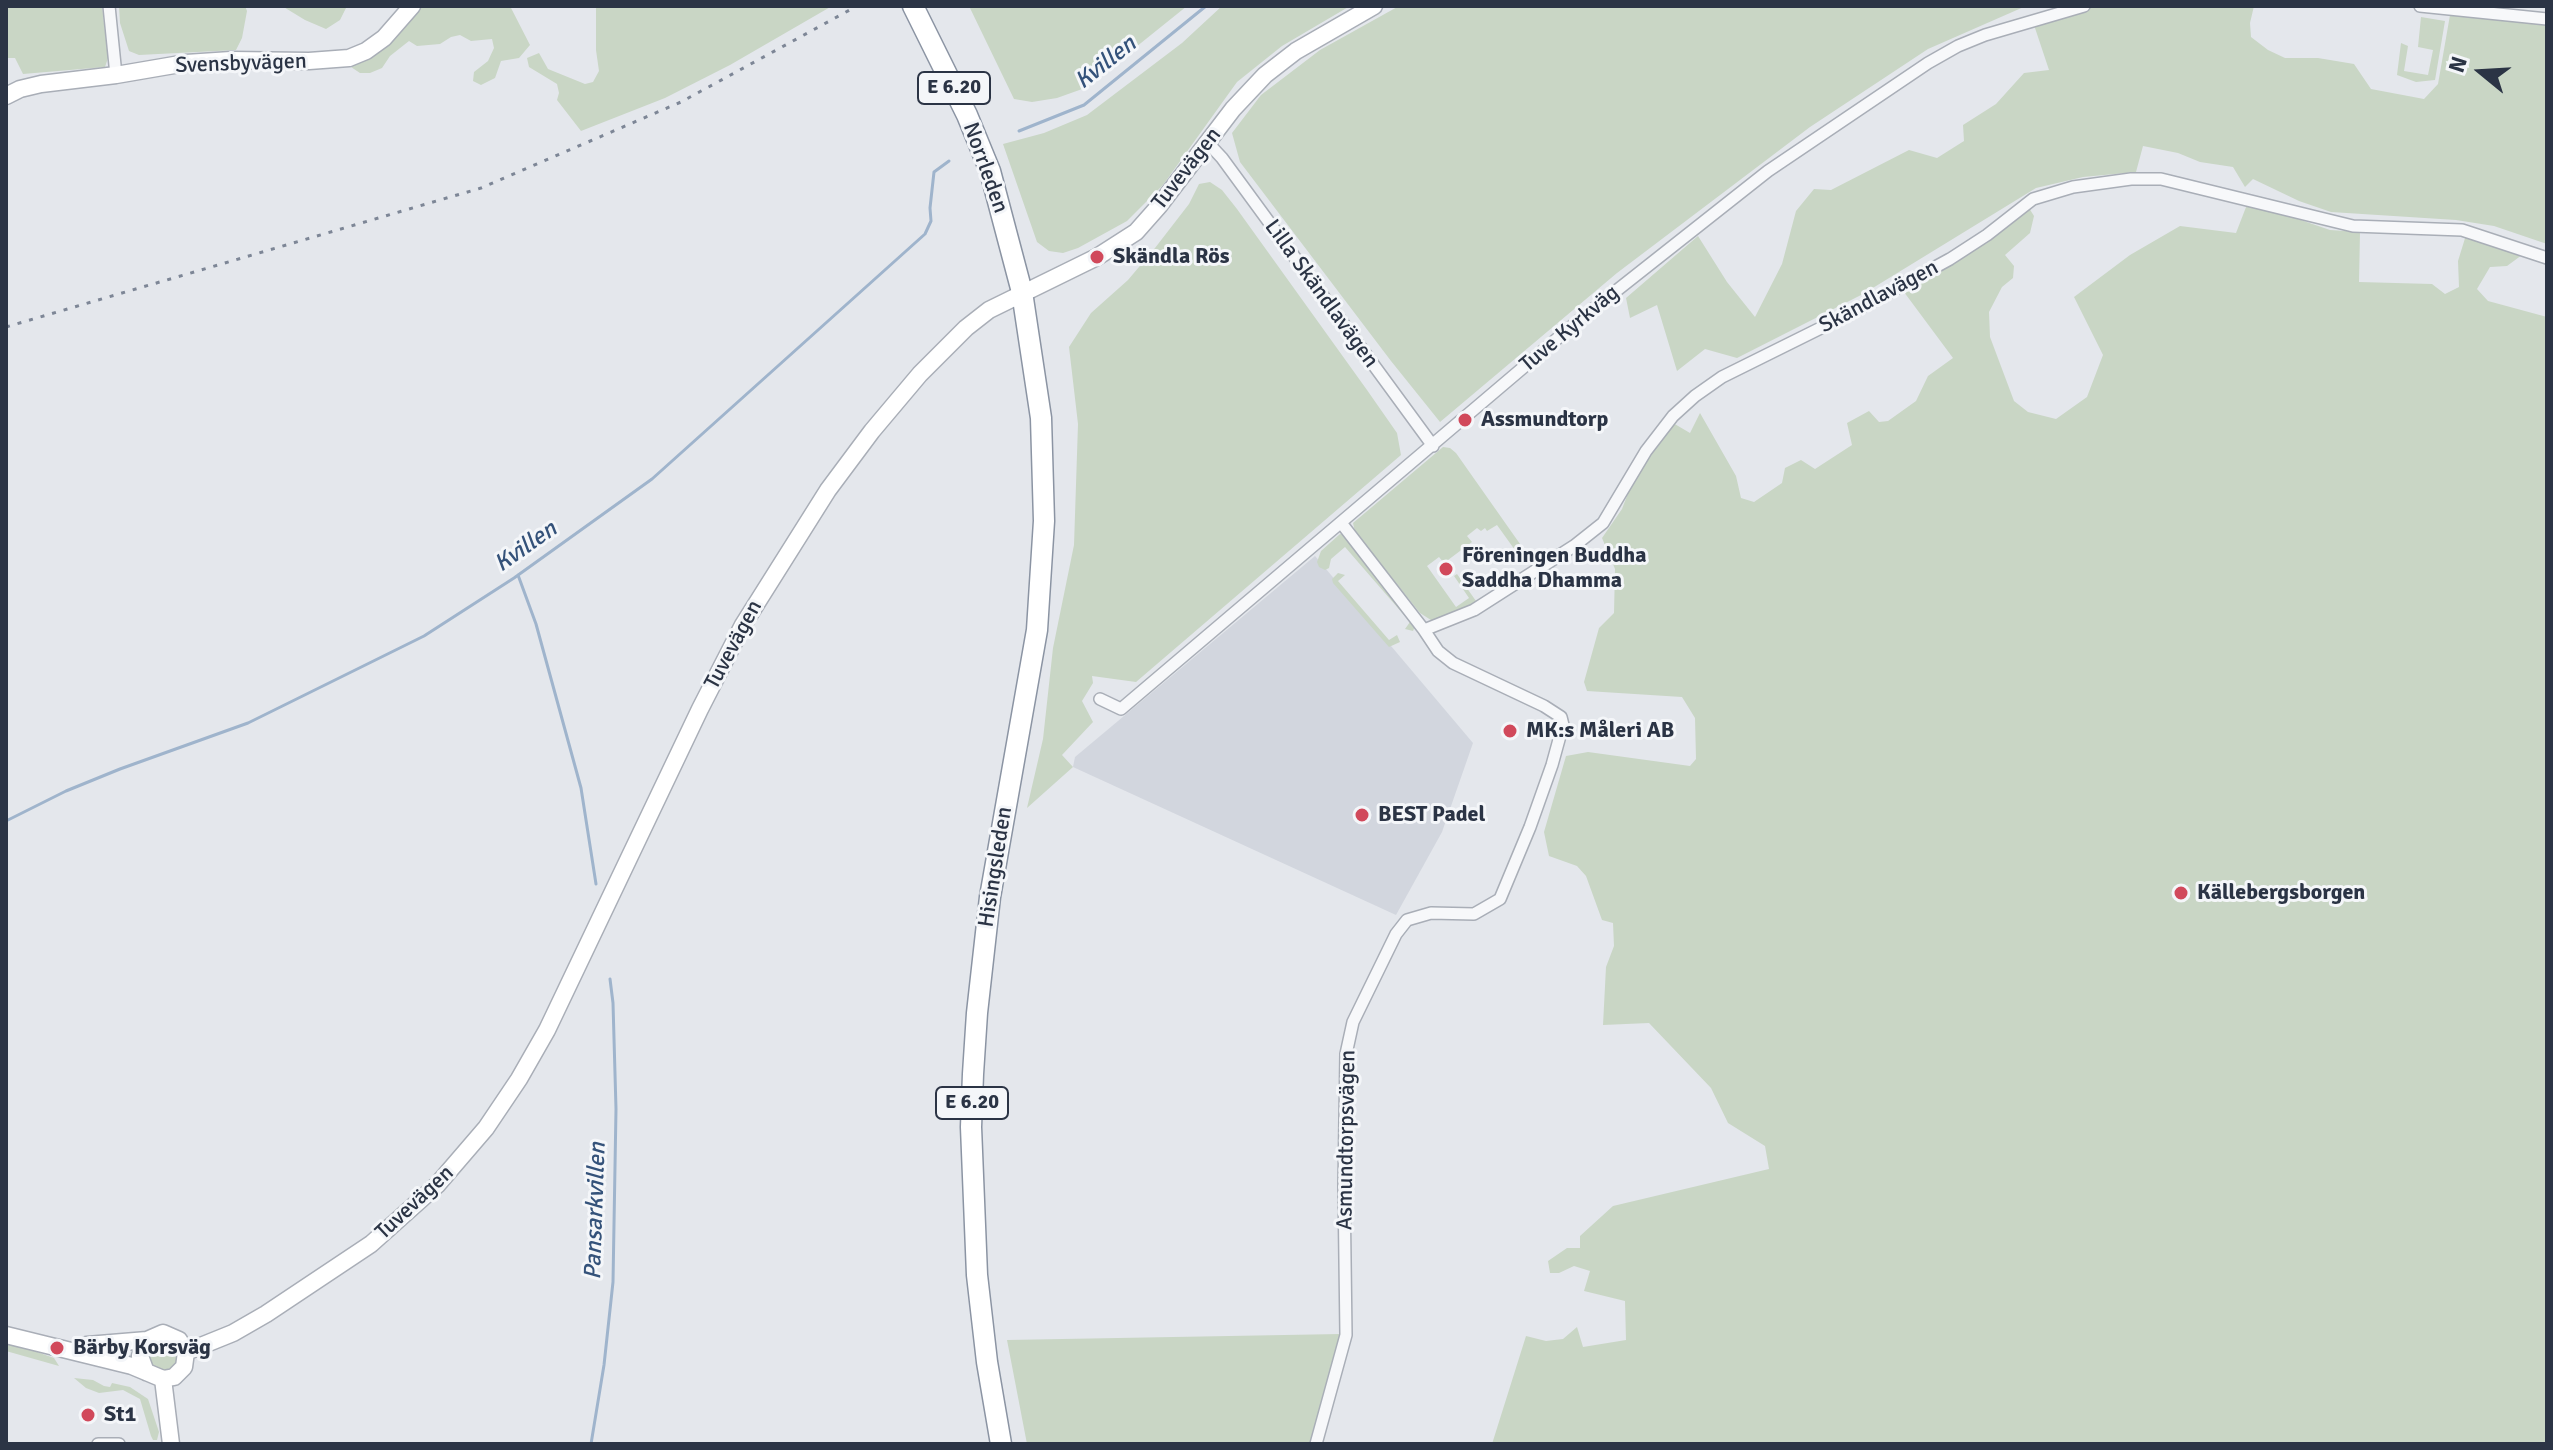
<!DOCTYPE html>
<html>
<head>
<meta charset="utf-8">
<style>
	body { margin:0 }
	#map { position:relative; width:2553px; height:1450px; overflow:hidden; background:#e4e7ec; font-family:Signika,sans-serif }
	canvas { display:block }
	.frame { position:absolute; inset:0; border:8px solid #2b3445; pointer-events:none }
	.north { position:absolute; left:2441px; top:32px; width:80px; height:80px; -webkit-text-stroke:6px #f4f6f9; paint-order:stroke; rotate:288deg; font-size:22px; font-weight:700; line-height:32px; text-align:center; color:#2b3445 }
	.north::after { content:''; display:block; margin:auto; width:28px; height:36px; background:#2b3445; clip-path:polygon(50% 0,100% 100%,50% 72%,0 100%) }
</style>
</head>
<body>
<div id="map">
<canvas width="2553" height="1450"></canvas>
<div class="frame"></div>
<div class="north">N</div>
</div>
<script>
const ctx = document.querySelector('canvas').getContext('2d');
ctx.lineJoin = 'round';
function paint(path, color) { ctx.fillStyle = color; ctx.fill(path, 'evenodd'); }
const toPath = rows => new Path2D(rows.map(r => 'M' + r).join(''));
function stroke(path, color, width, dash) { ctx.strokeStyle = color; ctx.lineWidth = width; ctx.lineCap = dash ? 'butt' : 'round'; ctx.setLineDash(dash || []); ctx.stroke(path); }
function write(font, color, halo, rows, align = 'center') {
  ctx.font = font + ' Signika,sans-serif'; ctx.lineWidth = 6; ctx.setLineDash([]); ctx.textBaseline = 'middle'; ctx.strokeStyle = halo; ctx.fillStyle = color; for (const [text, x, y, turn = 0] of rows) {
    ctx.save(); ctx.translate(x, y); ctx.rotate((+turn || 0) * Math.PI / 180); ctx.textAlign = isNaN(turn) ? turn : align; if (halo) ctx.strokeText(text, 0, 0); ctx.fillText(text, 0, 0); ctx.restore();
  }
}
const built = toPath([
	[1315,556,1473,743,1442,832,1396,915,1073,767,1075,757]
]);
const green = toPath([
	[6,6,102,6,108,58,105,67,23,74,15,58,6,58],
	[119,6,245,6,247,11,242,38,236,50,139,55,129,51,120,23],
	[282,6,347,6,340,20,326,29,305,20],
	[417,6,510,6,530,45,519,58,501,61,495,78,481,85,473,81,474,72,488,61,494,48,492,39,471,41,460,35,451,37,440,44,417,46,409,41,390,56,382,68,370,73,360,73,345,63],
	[596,6,832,6,730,65,665,98,581,131,557,100,559,93,557,84,529,67,527,58,539,53,548,69,585,84,593,82,599,71,596,50],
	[969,6,1187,6,1085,88,1057,98,1032,102,1014,99],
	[1222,6,1350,6,1282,46,1237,82,1163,185,1127,221,1078,248,1063,253,1049,251,1037,242,1003,144,1044,133,1087,115,1182,43],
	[1399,6,2026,6,1928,49,1810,127,1617,273,1440,422,1391,361,1240,162,1232,133,1261,95,1320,50],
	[2093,6,2254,6,2250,23,2251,37,2268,50,2285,58,2318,58,2354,64,2371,89,2424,99,2438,84,2450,15,2547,25,2547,244,2494,226,2456,220,2331,212,2299,201,2253,179,2245,187,2233,167,2200,162,2178,153,2143,146,2136,172,2083,177,2036,188,1863,294,1737,358,1705,349,1677,371,1657,305,1630,318,1626,298,1698,236,1727,282,1755,317,1782,264,1796,211,1814,189,1831,190,1909,150,1937,158,1964,141,1963,125,1996,104,2024,73,2049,70,2034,25],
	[2421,17,2445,21,2435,80,2416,82,2397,75,2401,43,2408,46,2404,71,2428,75,2433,50,2418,47],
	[1210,182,1222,190,1237,209,1367,390,1397,433,1401,455,1136,682,1092,676,1093,683,1082,701,1093,722,1062,755,1073,767,1027,808,1043,739,1053,648,1074,545,1078,424,1069,347,1091,313,1128,280,1155,248,1189,204,1199,184],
	[2248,202,2330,230,2360,232,2359,282,2432,284,2445,294,2459,287,2458,261,2466,235,2526,252,2507,266,2490,267,2477,289,2488,301,2547,317,2547,1444,1492,1444,1526,1336,1546,1341,1563,1339,1577,1327,1583,1347,1626,1340,1625,1301,1584,1291,1590,1271,1574,1266,1559,1273,1550,1273,1548,1261,1567,1248,1580,1248,1580,1236,1613,1206,1769,1169,1765,1146,1728,1123,1711,1088,1649,1023,1603,1025,1606,967,1614,946,1613,923,1602,920,1586,876,1577,866,1549,856,1544,832,1566,756,1588,752,1690,766,1696,759,1695,718,1682,697,1587,691,1584,682,1599,628,1614,613,1615,569,1602,538,1622,509,1630,488,1655,446,1673,423,1690,433,1700,413,1736,476,1741,498,1754,502,1782,483,1785,468,1801,460,1815,469,1852,445,1847,423,1869,411,1879,422,1888,421,1916,401,1928,376,1953,358,1901,288,1987,243,2007,222,2029,208,2034,216,2030,233,2005,255,2014,266,2013,278,2002,287,1989,312,1990,337,2014,401,2028,412,2056,419,2087,397,2103,355,2074,297,2130,255,2180,226,2236,233],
	[1443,447,1450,448,1456,453,1532,561,1525,564,1497,525,1487,531,1485,528,1481,531,1477,528,1467,536,1472,542,1444,563,1439,557,1427,566,1456,607,1469,598,1454,576,1457,574,1476,601,1474,605,1434,622,1420,613,1355,532,1353,523],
	[1340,534,1346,535,1416,624,1413,631,1405,629,1410,622,1345,547,1331,559,1329,568,1325,570,1319,567,1317,562,1321,551],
	[1338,573,1345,575,1338,581,1389,640,1397,635,1400,642,1389,647,1333,583,1332,579],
	[1340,1334,1337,1357,1310,1444,1027,1444,1007,1340],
	[6,1341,54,1358,59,1366,6,1351],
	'149 1356a14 14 0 1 1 28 0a14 14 0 1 1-28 0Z',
	[74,1378,93,1380,104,1386,110,1387,112,1383,130,1387,148,1399,159,1432,157,1440,153,1440,151,1436,140,1399,123,1390,99,1393,86,1388]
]);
const stream = toPath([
	[1019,131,1084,105,1206,6],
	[518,575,536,624,581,788,596,884],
	[6,821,66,791,120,769,248,723,424,636,514,578,652,479,925,234,931,221,930,208,934,172,949,161],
	[591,1444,604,1365,613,1282,616,1109,613,1003,610,979]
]);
const street = toPath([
	[109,6,116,75],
	[2420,6,2547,19],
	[1208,143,1222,158,1433,446],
	[1342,524,1424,630,1474,610,1574,546,1603,523,1646,451,1673,416,1695,396,1722,377,1851,313,1950,259,1987,235,2033,199,2073,187,2131,179,2161,179,2353,226,2462,230,2547,258],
	[1100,699,1121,709,1578,321,1768,171,1928,63,1958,46,1985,35,2084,6],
	[98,1444,119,1444],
	[1316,1444,1346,1335,1344,1186,1346,1054,1353,1022,1396,934,1407,920,1431,913,1474,914,1500,899,1530,827,1552,765,1563,725,1561,717,1544,706,1453,663,1438,651,1424,630]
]);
const secondary = toPath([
	[6,96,20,89,41,84,116,75,186,63,231,60,309,61,349,58,366,51,384,38,412,6],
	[6,1335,132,1366,163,1379,174,1377,184,1367,186,1352,179,1340,163,1333,147,1340,140,1356,146,1372],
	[75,1351,87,1345,147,1340],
	[186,1352,233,1333,266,1314,371,1244,437,1185,486,1128,519,1079,547,1030,700,709,743,625,828,490,872,431,920,374,966,328,989,310,1097,257,1136,232,1159,206,1233,109,1265,75,1296,51,1374,6],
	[163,1379,171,1444]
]);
const highway = toPath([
	[913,6,967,115,990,171,1022,292,1041,418,1044,521,1037,630,990,897,977,1013,973,1074,971,1127,977,1275,987,1362,1001,1444]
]);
const rail = toPath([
	[6,327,481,188,681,102,857,6]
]);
const markers = [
	[1097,257,8,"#d1495b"],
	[1465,420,8,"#d1495b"],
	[1446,569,8,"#d1495b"],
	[1510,731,8,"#d1495b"],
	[1362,815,8,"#d1495b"],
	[2181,893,8,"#d1495b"],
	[57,1348,8,"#d1495b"],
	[88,1415,8,"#d1495b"]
];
const shields = [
	[954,88,72],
	[972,1103,72]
];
const shieldNames = [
	["E 6.20",954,88],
	["E 6.20",972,1103]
];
const streetNames = [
	["Svensbyvägen",241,64,-2],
	["Norrleden",985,168,70],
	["Tuvevägen",1187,169,-52],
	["Lilla Skändlavägen",1321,294,54],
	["Skändlavägen",1879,297,-28],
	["Tuve Kyrkväg",1570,329,-40],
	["Tuvevägen",734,645,-62],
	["Hisingsleden",996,867,-81],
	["Asmundtorpsvägen",1347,1140,-89],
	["Tuvevägen",415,1203,-43]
];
const poiNames = [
	["Skändla Rös",1113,257],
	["Assmundtorp",1481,420],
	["Föreningen Buddha",1462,556],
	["Saddha Dhamma",1462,581],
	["MK:s Måleri AB",1526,731],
	["BEST Padel",1378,815],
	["Källebergsborgen",2197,893],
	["Bärby Korsväg",73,1348],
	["St1",104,1415]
];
const waterNames = [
	["Kvillen",1106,63,-38],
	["Kvillen",526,547,-35],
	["Pansarkvillen",596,1211,-88]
];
paint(built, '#d2d6de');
paint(green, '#c9d6c5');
stroke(stream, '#9fb4cc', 3);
stroke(street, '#a9aeb7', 14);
stroke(secondary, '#a9aeb7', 19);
stroke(highway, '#8b94a3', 23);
stroke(street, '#f7f8fa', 11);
stroke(secondary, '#fff', 16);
stroke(highway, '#fff', 20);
stroke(rail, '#7d8696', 3, [4, 8]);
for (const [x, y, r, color] of markers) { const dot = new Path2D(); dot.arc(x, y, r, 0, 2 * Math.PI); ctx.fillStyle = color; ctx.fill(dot); stroke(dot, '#f4f6f9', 3); }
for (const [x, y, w] of shields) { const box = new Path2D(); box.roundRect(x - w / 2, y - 16, w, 32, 6); ctx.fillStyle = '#f4f6f9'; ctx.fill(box); stroke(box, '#2b3445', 2); }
write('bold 20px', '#2b3445', null, shieldNames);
write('22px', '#2b3445', '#f4f6f9', streetNames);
write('bold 22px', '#2b3445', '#f4f6f9', poiNames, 'left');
write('italic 24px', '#34527a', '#f4f6f9', waterNames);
</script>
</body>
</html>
